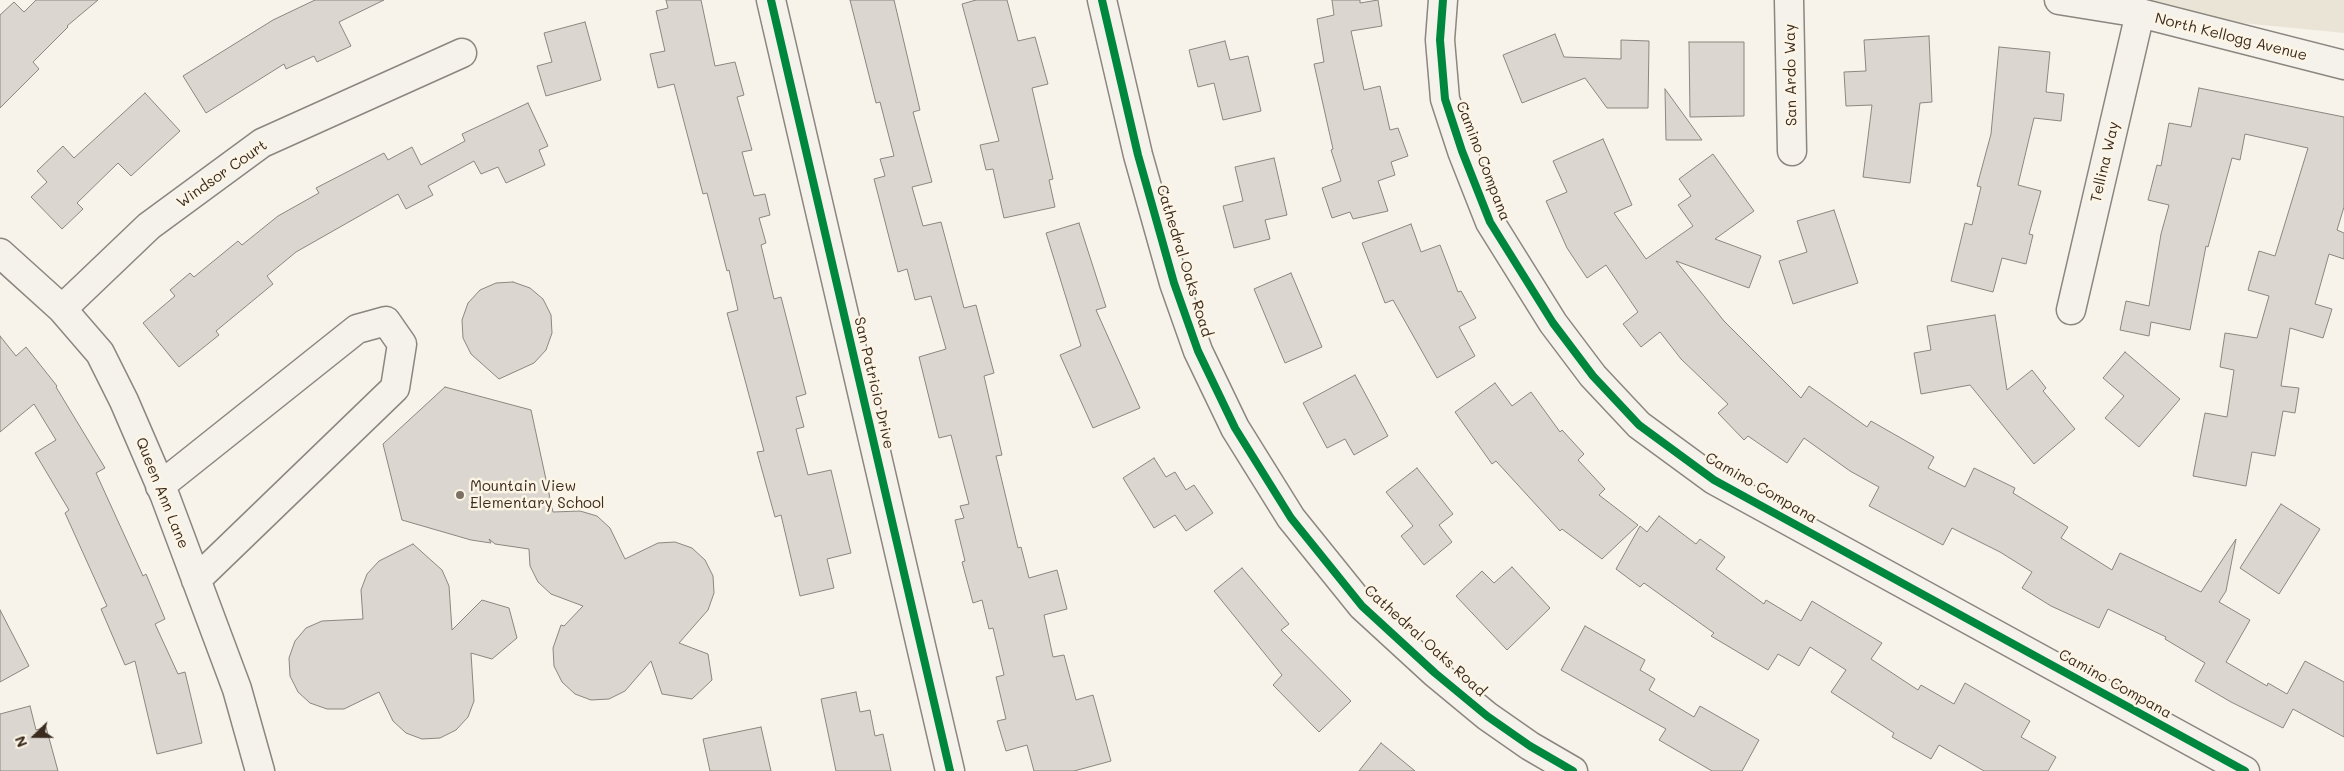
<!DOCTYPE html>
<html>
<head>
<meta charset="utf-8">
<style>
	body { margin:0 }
	#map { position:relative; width:2344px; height:771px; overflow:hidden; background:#f7f3ea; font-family:Mali,sans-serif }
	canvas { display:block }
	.north { position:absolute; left:10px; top:711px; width:50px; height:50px; -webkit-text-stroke:4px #fcf5e5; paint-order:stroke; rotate:248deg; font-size:14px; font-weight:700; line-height:20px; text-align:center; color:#3b2a1e }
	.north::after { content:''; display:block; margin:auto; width:18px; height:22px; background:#3b2a1e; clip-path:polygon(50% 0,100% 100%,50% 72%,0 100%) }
</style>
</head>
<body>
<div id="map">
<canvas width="2344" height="771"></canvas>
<div class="north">N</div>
</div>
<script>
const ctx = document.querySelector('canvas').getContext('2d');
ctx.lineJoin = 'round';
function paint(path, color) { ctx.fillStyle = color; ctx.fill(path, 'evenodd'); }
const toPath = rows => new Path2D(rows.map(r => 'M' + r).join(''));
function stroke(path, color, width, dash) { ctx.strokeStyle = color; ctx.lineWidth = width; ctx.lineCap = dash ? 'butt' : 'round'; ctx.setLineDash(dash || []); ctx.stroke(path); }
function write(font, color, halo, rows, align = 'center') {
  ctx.font = font + ' Mali,sans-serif'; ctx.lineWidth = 5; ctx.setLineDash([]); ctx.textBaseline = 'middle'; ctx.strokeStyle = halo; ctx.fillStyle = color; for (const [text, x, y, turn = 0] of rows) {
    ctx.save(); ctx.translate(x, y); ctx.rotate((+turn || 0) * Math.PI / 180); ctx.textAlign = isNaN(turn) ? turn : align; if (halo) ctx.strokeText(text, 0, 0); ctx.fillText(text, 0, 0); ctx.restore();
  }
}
const green = toPath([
	[2059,0,2344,0,2344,33,2140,13]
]);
const building = toPath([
	[36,0,98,0,67,26,68,27,33,62,39,69,0,108,0,15,14,2,24,12,36,0],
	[315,0,384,0,339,22,351,46,317,62,314,56,286,69,284,64,206,113,183,76,273,20,315,0],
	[666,0,701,0,715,66,735,62,744,95,737,97,752,150,742,152,754,196,765,194,770,215,759,218,766,243,761,245,774,299,781,297,806,394,796,397,804,427,796,429,808,475,831,470,851,553,827,559,834,588,800,596,781,515,775,517,757,452,764,451,727,313,738,310,729,270,727,271,707,193,703,194,674,84,658,88,650,54,665,51,656,11,668,8,666,0],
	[850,0,894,0,920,110,913,112,932,182,912,187,923,226,941,222,964,308,976,305,994,373,984,376,1002,455,996,456,1018,548,1021,547,1029,578,1057,570,1067,609,1044,615,1053,657,1064,655,1076,700,1093,695,1111,761,1074,771,1034,771,1027,745,1006,751,997,721,1006,719,996,677,1004,675,993,628,989,629,982,600,973,603,962,562,965,561,955,520,964,518,960,506,969,504,951,435,939,438,919,357,946,349,931,296,915,300,907,269,898,272,874,179,885,176,880,159,894,156,880,102,876,103,850,0],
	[976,0,1007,0,1018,41,1035,37,1048,84,1032,88,1053,179,1049,180,1055,207,1004,218,993,169,986,170,980,145,999,141,962,4,976,0],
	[1332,0,1360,0,1360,3,1378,0,1382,26,1351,31,1364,90,1380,86,1390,130,1398,128,1408,156,1391,162,1395,175,1378,181,1388,211,1353,219,1350,212,1332,218,1322,188,1341,181,1331,150,1333,149,1314,64,1324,62,1317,19,1334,15,1332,0],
	[585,22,601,80,546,96,537,66,552,62,544,33,585,22],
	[1555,34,1564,57,1621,59,1621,40,1649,41,1648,108,1607,108,1585,78,1522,103,1503,55,1555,34],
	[1929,36,1932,102,1920,103,1910,183,1863,177,1872,105,1846,106,1844,72,1866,71,1864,40,1929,36],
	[1225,41,1230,60,1248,56,1261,111,1223,120,1214,83,1198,87,1189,50,1225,41],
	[1689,42,1744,42,1744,116,1690,117,1689,42],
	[1999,47,2050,52,2046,92,2064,94,2061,121,2034,118,2018,185,2041,191,2029,234,2033,235,2026,264,2002,258,1993,292,1951,281,1965,223,1972,225,1981,187,1977,186,1991,134,1999,47],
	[2199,88,2344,117,2344,207,2337,230,2344,233,2344,259,2329,254,2315,304,2332,309,2323,338,2290,328,2281,386,2299,388,2295,413,2283,411,2275,456,2252,452,2246,486,2193,476,2205,413,2227,417,2234,370,2220,367,2225,333,2257,338,2269,296,2248,290,2259,251,2275,256,2308,148,2245,134,2240,160,2232,158,2208,247,2206,246,2190,330,2151,322,2149,336,2120,330,2126,301,2149,306,2161,234,2169,205,2148,200,2157,165,2161,166,2169,123,2191,127,2199,88],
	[1665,89,1702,140,1666,140,1665,89],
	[145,93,180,131,131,176,118,163,77,203,83,209,62,229,31,197,47,182,37,171,63,146,74,158,145,93],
	[528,103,548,146,539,150,545,165,506,183,498,167,481,174,474,161,428,186,433,195,406,209,398,194,296,252,267,276,273,284,216,331,219,335,179,367,143,323,175,296,170,290,190,273,194,277,238,241,242,245,278,216,319,193,316,188,384,153,388,160,412,147,421,165,465,141,462,134,528,103],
	[1603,139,1632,205,1614,213,1646,259,1693,226,1678,205,1691,196,1679,179,1713,154,1754,211,1715,239,1761,256,1749,288,1676,261,1724,321,1801,398,1809,386,1867,427,1871,421,1934,457,1928,468,1965,487,1974,468,2015,488,2013,493,2068,527,2061,538,2112,570,2120,553,2201,592,2236,539,2226,591,2219,602,2250,620,2226,662,2267,686,2268,683,2287,694,2305,661,2344,682,2344,737,2293,709,2283,728,2231,702,2195,681,2205,663,2165,639,2166,637,2108,609,2099,628,2051,606,2022,588,2032,572,2000,552,1952,528,1943,545,1869,506,1879,487,1850,471,1804,438,1787,463,1748,436,1744,440,1718,413,1728,404,1681,359,1660,332,1641,347,1623,324,1638,312,1606,265,1587,278,1567,248,1546,201,1567,192,1553,161,1603,139],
	[1274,158,1287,215,1265,220,1270,239,1234,248,1223,206,1243,201,1235,167,1274,158],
	[1834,210,1858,283,1793,304,1779,261,1807,252,1797,221,1834,210],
	[1079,223,1106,307,1096,310,1140,408,1093,428,1060,355,1081,346,1046,233,1079,223],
	[1411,224,1421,252,1440,245,1458,292,1461,291,1476,318,1459,327,1475,356,1437,378,1393,300,1385,303,1362,243,1411,224],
	[1291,273,1322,347,1285,363,1254,289,1291,273],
	[513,282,530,288,543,299,551,315,552,333,546,350,534,363,499,379,471,354,463,338,462,320,468,303,480,290,496,283,513,282],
	[1995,315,2007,390,2032,370,2046,388,2043,391,2075,429,2034,464,1970,385,1921,394,1914,353,1931,350,1927,326,1995,315],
	[0,336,16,356,26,347,57,386,56,387,105,468,96,473,143,576,146,574,165,619,155,624,178,674,185,672,202,743,157,754,135,661,125,665,101,609,107,606,65,513,69,510,35,453,56,440,34,404,0,432,0,336],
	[2125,352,2180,399,2139,447,2105,418,2124,396,2103,378,2125,352],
	[1355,375,1388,436,1354,455,1345,439,1327,448,1303,403,1355,375],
	[1495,383,1512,406,1531,392,1560,432,1562,430,1584,454,1578,460,1605,489,1599,495,1638,525,1602,559,1562,529,1560,531,1496,461,1492,464,1455,412,1495,383],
	[445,387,531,410,553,512,580,511,597,516,610,528,625,559,658,543,675,542,692,548,705,560,713,576,714,593,708,610,679,643,708,654,712,680,692,699,662,694,651,661,625,691,609,699,591,700,575,694,562,682,554,666,553,648,561,625,564,626,583,606,551,594,538,582,530,566,529,549,495,544,489,539,491,543,471,540,402,520,383,444,445,387],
	[1154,458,1166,477,1175,472,1186,490,1194,485,1213,513,1186,531,1175,515,1154,528,1123,478,1154,458],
	[1417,468,1453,514,1439,525,1452,542,1424,565,1401,536,1413,526,1386,492,1417,468],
	[2281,504,2320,529,2279,594,2240,568,2281,504],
	[1659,516,1696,544,1700,539,1725,557,1716,569,1764,604,1766,600,1801,621,1812,601,1882,643,1871,659,1918,690,1921,685,1954,704,1965,683,2030,721,2021,737,2056,757,2048,771,1984,771,1939,745,1931,759,1892,737,1894,733,1831,692,1846,670,1810,647,1799,666,1778,654,1768,670,1711,636,1714,633,1644,583,1640,587,1616,569,1640,526,1647,532,1659,516],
	[413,544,442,570,449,586,452,630,482,600,509,608,517,638,492,659,471,653,474,701,468,717,456,730,440,738,422,739,406,733,393,721,379,692,344,709,327,709,310,703,298,692,290,676,289,658,295,641,306,628,322,621,363,619,361,590,367,574,379,561,413,544],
	[1512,567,1550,608,1507,650,1456,596,1482,571,1494,583,1512,567],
	[1242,568,1289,624,1281,630,1351,701,1319,732,1273,685,1282,675,1214,591,1242,568],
	[0,610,29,666,0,682,0,610],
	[1585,626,1645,660,1640,670,1655,679,1649,690,1694,717,1700,706,1759,740,1742,771,1712,771,1659,740,1666,729,1561,670,1585,626],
	[856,692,860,712,870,710,875,736,883,734,891,771,836,771,821,699,856,692],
	[30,706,36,730,46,727,58,771,0,771,0,714,30,706],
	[761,727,771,771,710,771,703,739,761,727],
	[1381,743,1415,771,1359,771,1381,743]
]);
const minor = toPath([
	[771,0,950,771],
	[1443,0,1440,40,1445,99,1462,151,1490,222,1553,323,1593,376,1639,425,1714,480,2245,771],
	[1789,0,1792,151],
	[2059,0,2140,13,2344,65],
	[0,253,62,309,100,353,124,401,165,496,237,689,260,771],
	[62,309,149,226,262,143,462,53],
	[2071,310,2140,13],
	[160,486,357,329,386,321,402,344,395,388,196,580]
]);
const major = toPath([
	[1102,0,1138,155,1174,283,1198,351,1235,428,1291,518,1362,606,1435,673,1487,716,1530,746,1573,771]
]);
const cycleway = toPath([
	[771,0,950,771],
	[1102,0,1138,155,1174,283,1198,351,1235,428,1291,518,1362,606,1435,673,1487,716,1530,746,1573,771],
	[1443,0,1440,40,1445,99,1462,151,1490,222,1553,323,1593,376,1639,425,1714,480,2245,771]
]);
const markers = [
	[460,495,5,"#7d7065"]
];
const streetNames = [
	["North Kellogg Avenue",2231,37,14],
	["San Ardo Way",1791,75,-91],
	["Camino Compana",1483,161,69],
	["Tellina Way",2105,162,-77],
	["Windsor Court",222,174,-35],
	["Cathedral Oaks Road",1184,261,73],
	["San Patricio Drive",874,383,77],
	["Camino Compana",1761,488,30],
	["Queen Ann Lane",162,493,68],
	["Cathedral Oaks Road",1425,641,42],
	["Camino Compana",2115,684,29]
];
const poiNames = [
	["Mountain View",470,486],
	["Elementary School",470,503]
];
paint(green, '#eae4d7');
paint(building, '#dbd7d0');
stroke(building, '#8b867f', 1);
stroke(minor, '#8b867f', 31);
stroke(major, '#8b867f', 31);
stroke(minor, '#f5f2ec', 28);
stroke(major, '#f5f2ec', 28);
stroke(cycleway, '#00873e', 8);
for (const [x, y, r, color] of markers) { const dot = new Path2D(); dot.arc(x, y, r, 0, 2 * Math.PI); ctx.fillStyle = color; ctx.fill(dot); stroke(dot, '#fcf5e5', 2); }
write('15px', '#3b2a1e', '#fcf5e5', streetNames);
write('15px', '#3b2a1e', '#fcf5e5', poiNames, 'left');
</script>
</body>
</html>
